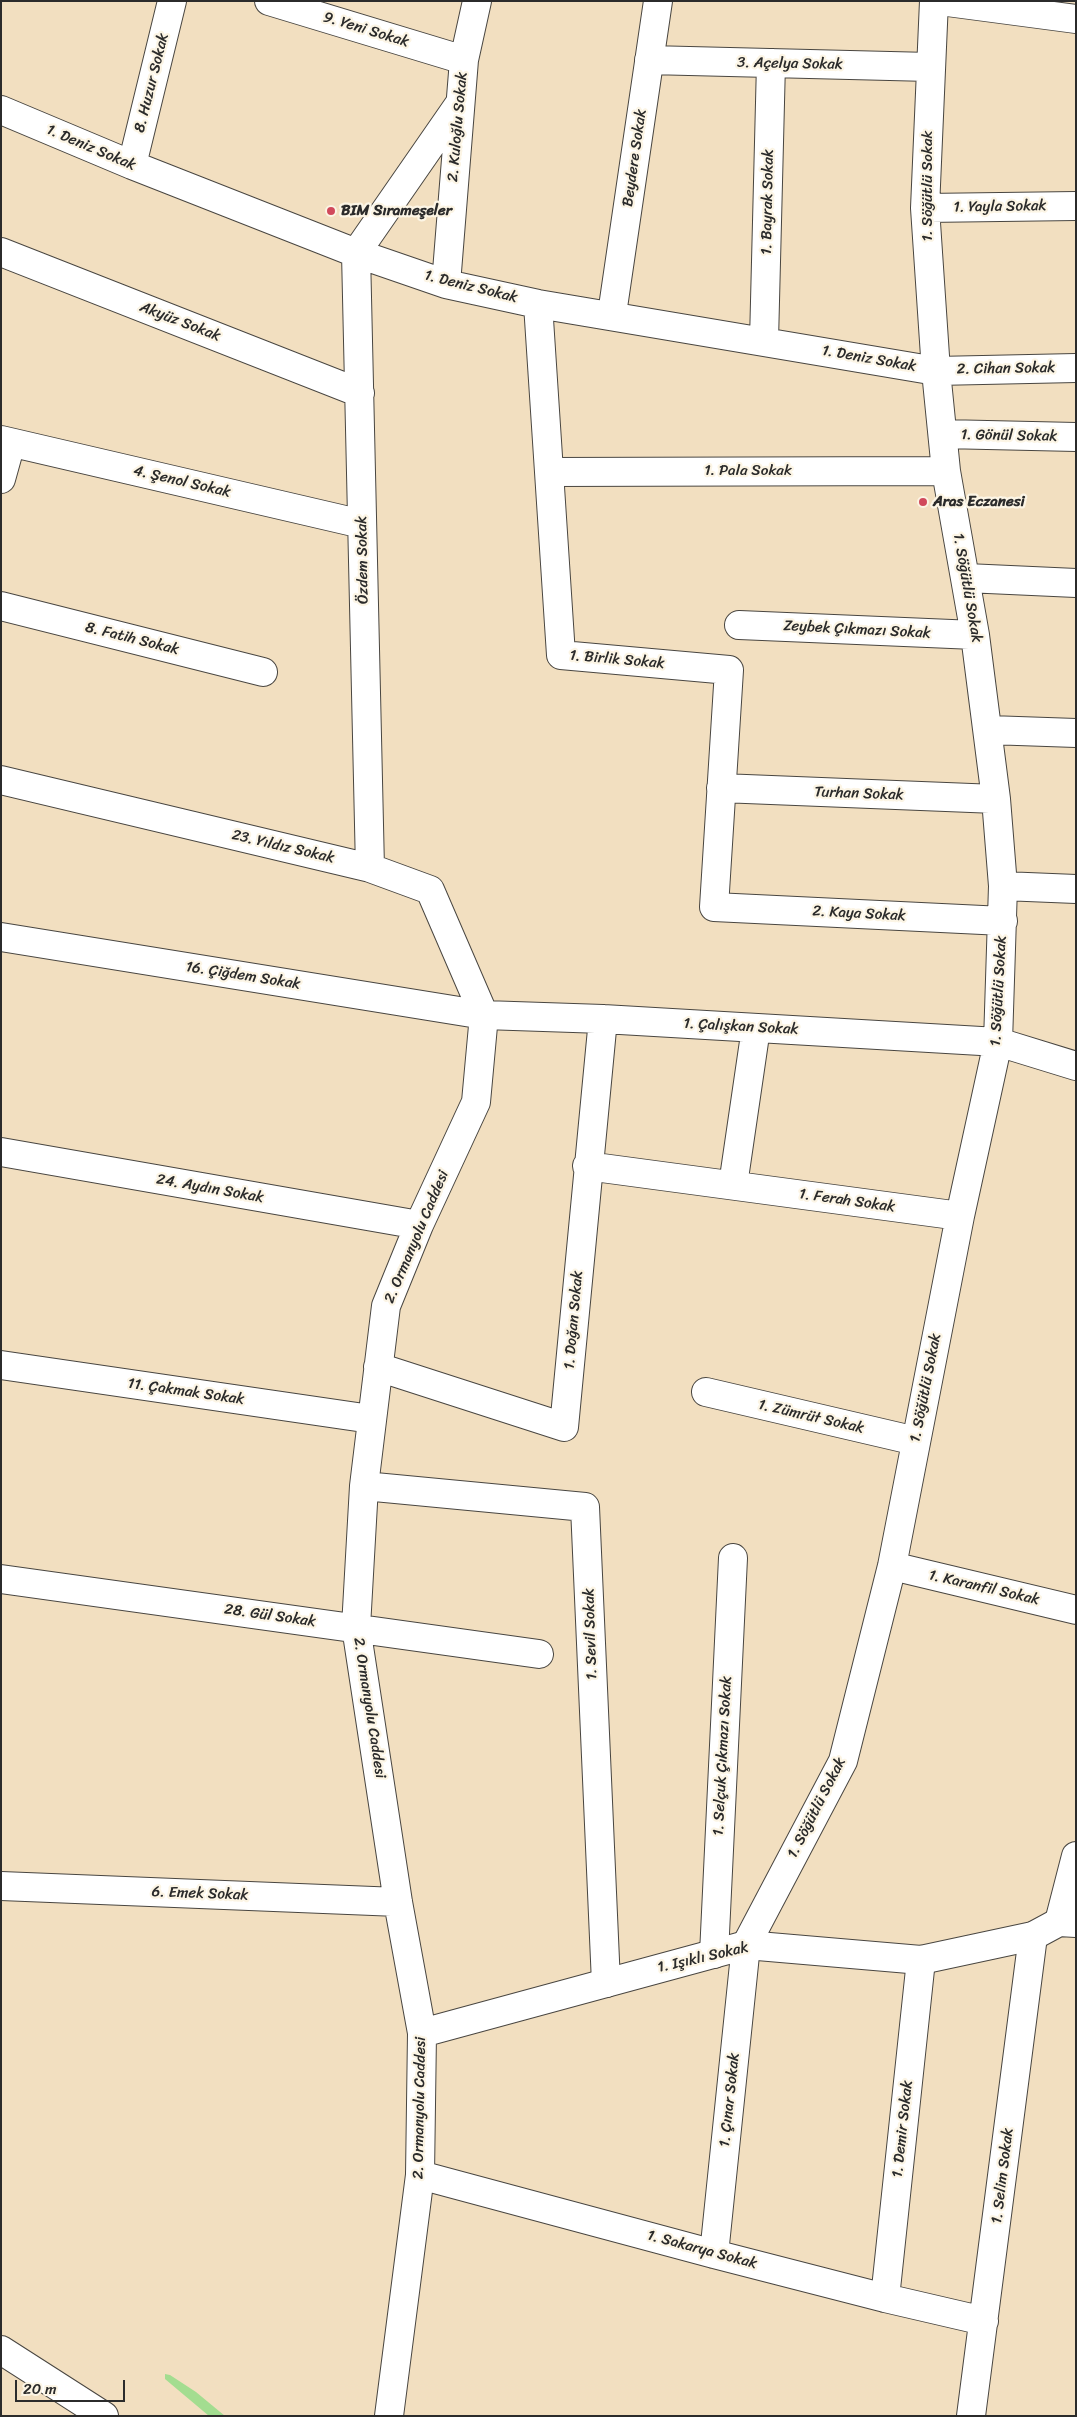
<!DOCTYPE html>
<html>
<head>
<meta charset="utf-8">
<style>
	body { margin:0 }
	#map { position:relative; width:1077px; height:2417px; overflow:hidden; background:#f2dfc0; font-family:Sriracha,sans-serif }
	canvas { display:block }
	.frame { position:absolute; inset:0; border:2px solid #2b2b2b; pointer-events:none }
	.scale { position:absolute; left:15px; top:2380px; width:110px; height:22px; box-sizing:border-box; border:2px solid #2b2b2b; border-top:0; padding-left:6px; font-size:15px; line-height:18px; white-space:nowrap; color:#2b2b2b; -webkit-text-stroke:4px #fcf5e5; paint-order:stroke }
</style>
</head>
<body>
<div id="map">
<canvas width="1077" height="2417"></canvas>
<div class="frame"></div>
<div class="scale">20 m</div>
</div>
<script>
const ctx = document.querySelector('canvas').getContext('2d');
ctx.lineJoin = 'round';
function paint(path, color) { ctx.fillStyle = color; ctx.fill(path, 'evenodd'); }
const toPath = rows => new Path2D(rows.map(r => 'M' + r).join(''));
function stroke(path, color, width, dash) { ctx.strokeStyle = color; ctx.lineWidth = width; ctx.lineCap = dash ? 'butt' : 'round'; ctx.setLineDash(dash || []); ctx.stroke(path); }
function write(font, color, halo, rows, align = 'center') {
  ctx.font = font + ' Sriracha,sans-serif'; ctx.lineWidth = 4.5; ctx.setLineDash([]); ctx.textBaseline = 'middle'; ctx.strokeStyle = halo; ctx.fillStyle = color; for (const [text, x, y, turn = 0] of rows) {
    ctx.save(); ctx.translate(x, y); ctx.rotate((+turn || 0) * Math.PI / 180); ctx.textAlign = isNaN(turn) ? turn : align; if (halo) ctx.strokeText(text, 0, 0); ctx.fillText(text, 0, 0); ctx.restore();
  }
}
const green = toPath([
	[165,2374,170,2375,196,2392,225,2416,209,2416,165,2379]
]);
const minor = toPath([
	[269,1,464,60],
	[649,60,930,67],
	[1,110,132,165,356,253,446,284,538,304,936,371,1076,368],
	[132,165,172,1],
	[925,208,1076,206],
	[1,252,360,393],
	[446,284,464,60,477,1],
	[538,304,561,655,729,670,714,907,1003,921],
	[612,314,658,1],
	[764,341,771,63],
	[943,434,1076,437],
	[1,440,362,524],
	[550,472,946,471],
	[1,479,11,443],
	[966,578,1076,583],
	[1,606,263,672],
	[739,625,975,635],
	[989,730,1076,733],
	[1,780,370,868,430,890,484,1015,476,1102,419,1225,386,1306,364,1486,356,1627,398,1902,422,2033],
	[721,788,996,799],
	[370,868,356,253,460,103],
	[1003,886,1076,889],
	[1,937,484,1015,603,1019,998,1042,1076,1066],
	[1,1152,419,1225],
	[587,1166,960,1216],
	[733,1185,756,1028],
	[1,1365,371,1419],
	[378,1367,564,1427,603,1019],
	[706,1392,916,1441],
	[364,1486,585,1507,606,1983],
	[892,1566,1076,1610],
	[1,1579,539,1654],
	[1,1886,398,1902],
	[1059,1922,1076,1856],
	[714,1954,733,1558],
	[420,2175,714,2254,885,2298,984,2321],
	[714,2254,746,1945,843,1761,892,1566,960,1216,998,1042,1003,886,996,799,975,635,946,471,936,371,925,208,934,1],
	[885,2298,921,1960],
	[971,2416,1033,1936]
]);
const tertiary = toPath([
	[389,2416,420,2175,422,2033,746,1945,921,1960,1033,1936,1059,1922,1076,1923]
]);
const secondary = toPath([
	[940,1,1076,19]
]);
const trunk = toPath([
	[1,2350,104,2416]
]);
const markers = [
	[331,211,5,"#d1495b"],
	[923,502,5,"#d1495b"]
];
const streetNames = [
	["9. Yeni Sokak",366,30,17],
	["3. Açelya Sokak",790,64,1],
	["8. Huzur Sokak",152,83,-76],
	["2. Kuloğlu Sokak",458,127,-85],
	["1. Deniz Sokak",91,148,23],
	["Beydere Sokak",635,158,-82],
	["1. Söğütlü Sokak",928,186,-90],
	["1. Bayrak Sokak",768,202,-89],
	["1. Yayla Sokak",1000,207,-1],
	["1. Deniz Sokak",471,287,14],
	["Akyüz Sokak",180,322,21],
	["1. Deniz Sokak",869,359,10],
	["2. Cihan Sokak",1006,369,-1],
	["1. Gönül Sokak",1009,436,1],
	["1. Pala Sokak",748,471],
	["4. Şenol Sokak",182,482,13],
	["Özdem Sokak",363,560,-91],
	["1. Söğütlü Sokak",967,588,80],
	["Zeybek Çıkmazı Sokak",857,630,3],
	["8. Fatih Sokak",132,639,14],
	["1. Birlik Sokak",617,660,5],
	["Turhan Sokak",859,794,2],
	["23. Yıldız Sokak",283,847,13],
	["2. Kaya Sokak",859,914,3],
	["16. Çiğdem Sokak",243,976,9],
	["1. Söğütlü Sokak",999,991,-87],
	["1. Çalışkan Sokak",741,1027,3],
	["24. Aydın Sokak",210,1189,10],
	["1. Ferah Sokak",847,1201,8],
	["2. Ormanyolu Caddesi",417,1237,-67],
	["1. Doğan Sokak",574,1320,-85],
	["1. Söğütlü Sokak",926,1388,-79],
	["11. Çakmak Sokak",186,1392,8],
	["1. Zümrüt Sokak",811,1417,13],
	["1. Karanfil Sokak",984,1588,13],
	["28. Gül Sokak",270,1616,8],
	["1. Sevil Sokak",591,1634,-92],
	["2. Ormanyolu Caddesi",369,1708,81],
	["1. Selçuk Çıkmazı Sokak",723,1756,-87],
	["1. Söğütlü Sokak",817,1808,-63],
	["6. Emek Sokak",200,1894,2],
	["1. Işıklı Sokak",703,1958,-13],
	["1. Çınar Sokak",730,2100,-84],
	["2. Ormanyolu Caddesi",420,2108,-89],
	["1. Demir Sokak",903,2129,-84],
	["1. Selim Sokak",1003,2176,-83],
	["1. Sakarya Sokak",702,2250,15]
];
const poiNames = [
	["BIM Sırameşeler",341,211],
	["Aras Eczanesi",933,502]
];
paint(green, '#a3dd90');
stroke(minor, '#494641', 30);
stroke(tertiary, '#494641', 30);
stroke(secondary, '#494641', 30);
stroke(trunk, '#494641', 30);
stroke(minor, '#fff', 28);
stroke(tertiary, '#fff', 28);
stroke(secondary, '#fff', 28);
stroke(trunk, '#fff', 28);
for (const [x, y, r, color] of markers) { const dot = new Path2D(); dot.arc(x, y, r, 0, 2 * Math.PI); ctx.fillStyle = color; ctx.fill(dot); stroke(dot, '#fcf5e5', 2); }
write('15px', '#2b2b2b', '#fcf5e5', streetNames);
write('bold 15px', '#2b2b2b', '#fcf5e5', poiNames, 'left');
</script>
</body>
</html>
